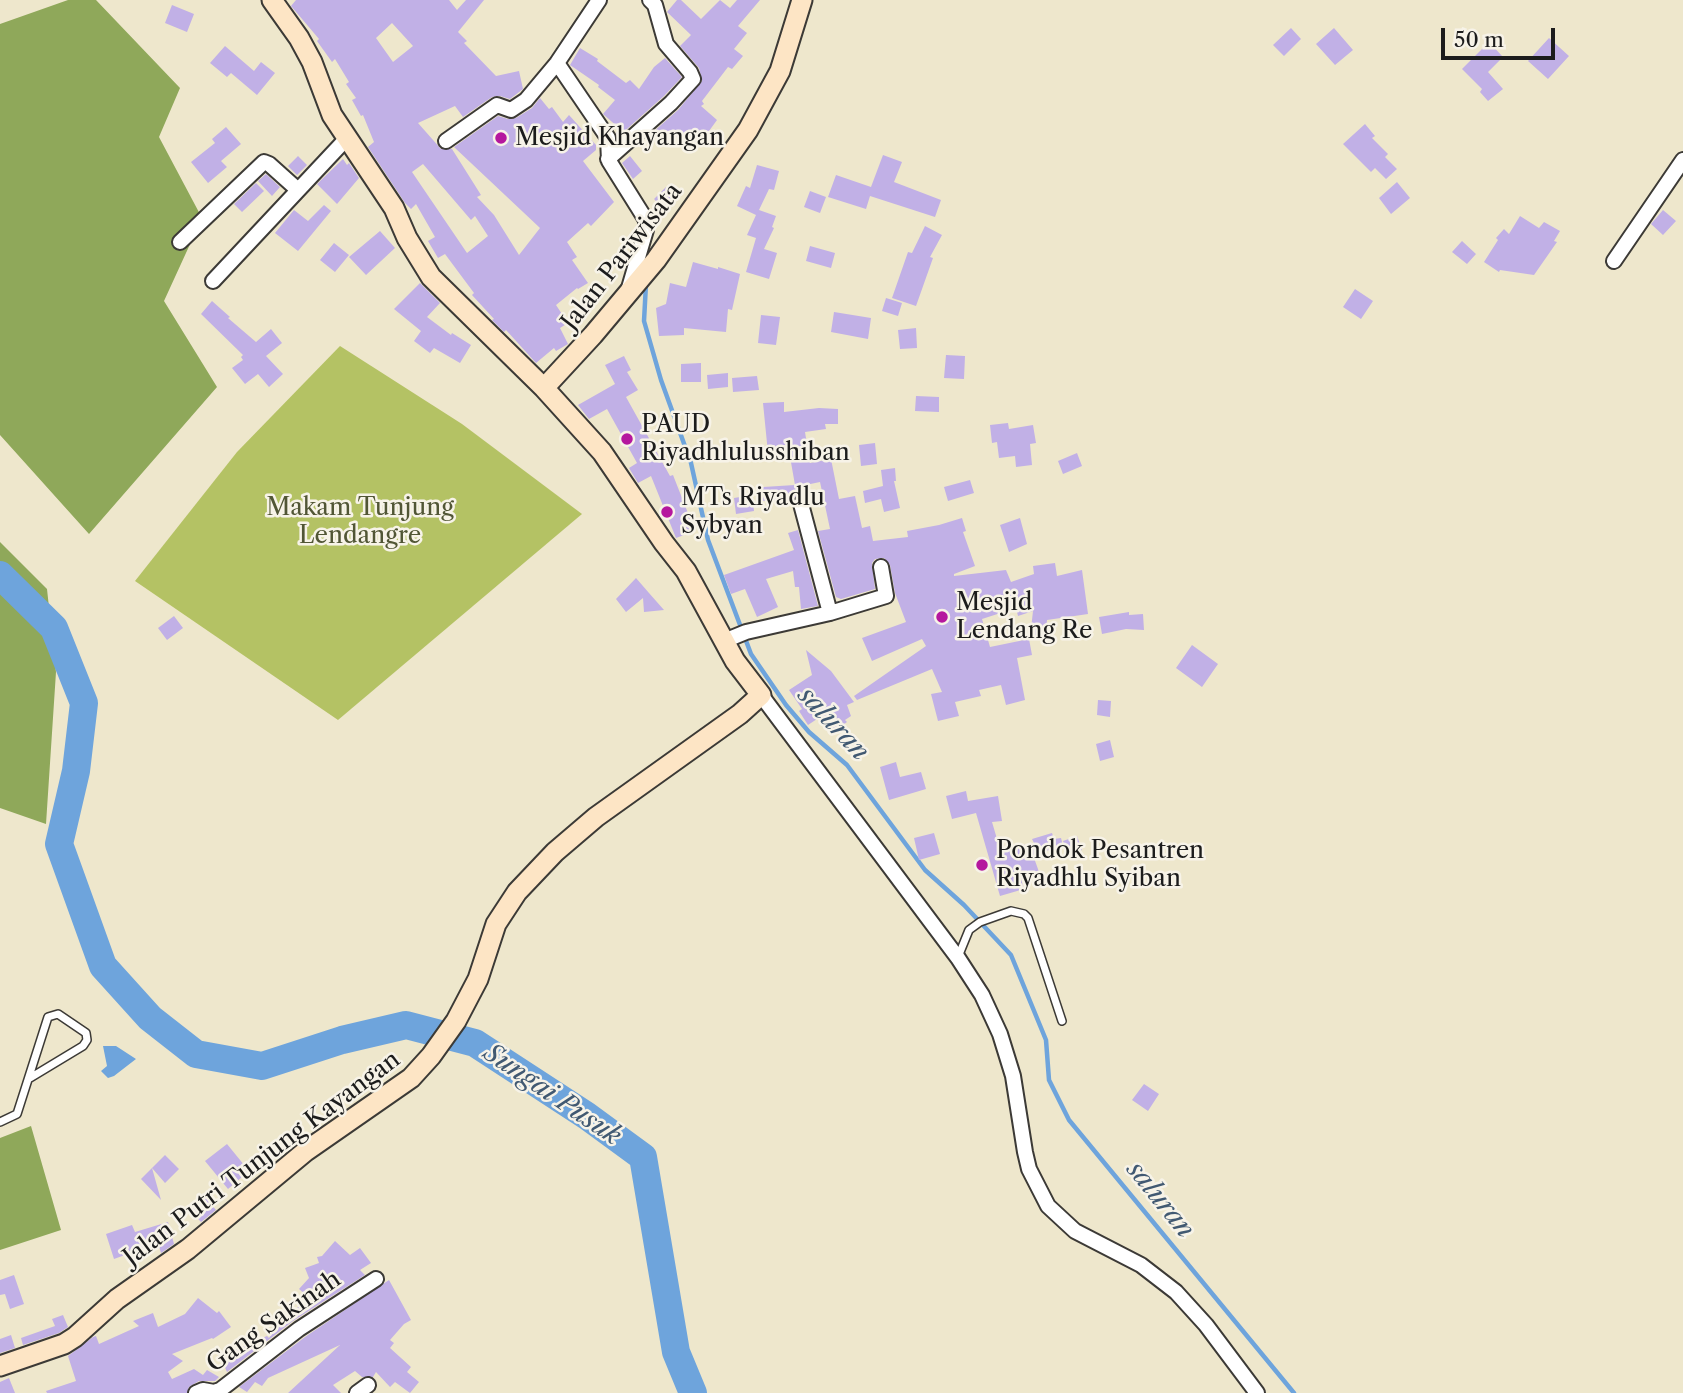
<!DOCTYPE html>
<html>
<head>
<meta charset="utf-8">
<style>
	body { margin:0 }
	#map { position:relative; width:1683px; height:1393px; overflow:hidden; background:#eee7cc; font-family:"Libre Caslon Text",serif }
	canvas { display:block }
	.scale { position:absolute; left:1441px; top:28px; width:114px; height:32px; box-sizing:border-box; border:4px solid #1c1c1c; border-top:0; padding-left:9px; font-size:21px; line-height:24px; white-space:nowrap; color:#1c1c1c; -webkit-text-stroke:5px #f7f3e8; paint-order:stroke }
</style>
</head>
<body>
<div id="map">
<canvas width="1683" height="1393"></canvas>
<div class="scale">50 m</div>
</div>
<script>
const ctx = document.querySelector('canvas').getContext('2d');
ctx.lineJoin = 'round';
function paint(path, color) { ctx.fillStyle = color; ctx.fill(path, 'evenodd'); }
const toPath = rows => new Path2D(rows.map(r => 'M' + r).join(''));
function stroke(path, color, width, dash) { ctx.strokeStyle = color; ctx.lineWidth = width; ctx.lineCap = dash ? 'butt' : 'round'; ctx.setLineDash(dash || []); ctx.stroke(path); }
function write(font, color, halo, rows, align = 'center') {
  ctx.font = font + ' "Libre Caslon Text",serif'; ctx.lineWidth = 5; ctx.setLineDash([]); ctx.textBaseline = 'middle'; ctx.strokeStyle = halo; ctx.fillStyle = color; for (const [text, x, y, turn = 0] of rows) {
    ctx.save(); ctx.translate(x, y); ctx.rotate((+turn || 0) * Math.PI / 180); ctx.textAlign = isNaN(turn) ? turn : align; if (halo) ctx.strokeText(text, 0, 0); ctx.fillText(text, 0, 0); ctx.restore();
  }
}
const green = toPath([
	[340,346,462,424,582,514,338,720,135,581,237,452]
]);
const forest = toPath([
	[68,0,96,0,180,88,159,137,202,218,164,301,217,387,89,534,0,435,0,24],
	[0,542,47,589,56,672,46,824,0,808],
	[31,1126,61,1230,0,1250,0,1138]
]);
const water = toPath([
	[103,1046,116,1046,136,1059,114,1076,108,1078,101,1071,107,1066]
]);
const stream = toPath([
	[646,284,644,321,661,380,691,463,708,540,751,654,786,705,809,732,847,765,925,870,964,905,1011,955,1046,1040,1049,1080,1069,1120,1294,1393]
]);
const river = toPath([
	[0,575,54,628,84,703,76,771,59,844,103,966,150,1018,196,1054,262,1066,342,1040,406,1025,475,1043,587,1116,643,1157,676,1352,693,1393]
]);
const building = toPath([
	[296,0,449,0,457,10,466,0,484,0,458,32,467,41,464,43,496,76,519,71,523,89,510,99,500,96,492,97,463,117,455,106,418,123,441,149,452,149,481,195,477,197,494,215,519,255,540,228,454,147,498,116,508,119,516,118,532,108,540,98,549,109,552,107,563,122,569,115,596,145,596,150,583,161,614,202,591,226,588,223,567,242,577,257,572,260,588,283,578,289,577,288,556,305,568,323,560,328,568,344,556,351,554,348,536,363,506,330,504,332,492,320,494,319,472,295,474,293,445,254,438,258,428,241,435,237,416,204,411,209,405,203,368,147,374,142,363,115,361,116,352,100,356,98,346,84,349,82,335,59,332,62,317,41,319,39,291,6],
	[392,23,413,46,393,62,376,38],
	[423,164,471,220,475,216,488,236,467,253,412,172],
	[677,0,681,0,701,19,720,0,730,8,737,0,760,0,738,26,747,33,734,49,743,56,732,69,728,67,702,101,704,104,701,106,717,120,696,149,670,133,663,141,653,132,678,110,702,81,699,68,680,46,691,35,667,12],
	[172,5,194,14,187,32,165,23],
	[1291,28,1301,39,1284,56,1273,45],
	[1334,28,1353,50,1335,65,1316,44],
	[1549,38,1569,56,1548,79,1528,61],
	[1489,42,1503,57,1488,72,1503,89,1488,101,1480,92,1482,89,1462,69],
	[225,46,254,71,261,62,275,73,257,95,231,73,227,77,210,63],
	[580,48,598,59,597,61,626,83,630,80,639,89,654,67,665,58,682,77,664,96,618,137,616,133,620,129,603,114,615,100,598,87,599,85,570,65],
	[1365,124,1375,136,1372,138,1388,154,1385,157,1397,169,1386,179,1375,168,1371,172,1343,144],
	[226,127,241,144,221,161,227,167,208,183,191,162,215,143,212,139],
	[883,155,902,162,894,182,941,200,935,217,870,196,866,209,828,197,836,175,871,187],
	[298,156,307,165,297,175,288,166],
	[630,156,642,171,633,179,622,163],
	[343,159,347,165,349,163,359,178,337,204,317,184],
	[757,165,779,171,774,190,769,189,759,210,776,216,772,227,774,228,764,249,777,253,769,279,746,272,756,238,747,235,756,215,737,206,746,186,750,188],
	[266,174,280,187,272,196,258,181],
	[1397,182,1410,198,1391,214,1379,198],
	[256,183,264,191,242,212,234,204],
	[666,187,676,197,664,209,654,199],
	[810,191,826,197,820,213,804,207],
	[324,205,331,211,298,251,275,233,294,210,308,221],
	[1663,210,1676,221,1663,235,1651,224],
	[1520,216,1539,228,1544,222,1560,231,1554,241,1557,242,1534,275,1500,270,1499,272,1484,262,1498,240,1496,238,1504,229,1509,234],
	[925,226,942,235,930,257,933,258,916,306,892,298,908,252,912,253],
	[380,231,395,248,366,275,349,257],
	[1462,241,1476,254,1467,264,1452,252],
	[334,243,349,255,335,272,320,260],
	[810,246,835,253,831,268,806,261],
	[693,262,718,269,718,267,740,274,732,310,728,309,726,332,684,328,684,335,659,336,656,308,666,304,670,283,686,287],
	[420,283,440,303,427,317,451,335,452,333,471,345,460,363,434,348,430,353,414,341,421,331,394,309],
	[1355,289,1373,301,1361,319,1343,307],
	[886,298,902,303,898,316,882,311],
	[212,301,230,317,228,318,256,342,271,329,282,343,266,356,283,374,269,387,258,374,245,384,232,368,243,360,241,357,243,355,201,314],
	[834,312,871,318,868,339,831,332],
	[761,315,780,317,776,345,758,343],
	[916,328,917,348,900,349,898,330],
	[946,355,965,356,964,379,944,378],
	[624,356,631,370,627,372,638,390,626,397,670,476,673,475,695,531,676,538,651,476,638,483,629,468,637,463,607,409,589,419,578,405,615,384,605,365],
	[701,363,701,382,681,382,681,364],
	[728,373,728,387,708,389,707,375],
	[757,376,759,390,733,392,732,378],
	[916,396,939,397,939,412,915,411],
	[784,402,784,412,819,408,838,409,838,424,825,424,826,429,805,432,810,463,831,459,839,499,855,496,862,528,870,526,873,541,908,537,907,531,939,525,962,518,966,531,963,532,975,566,954,574,954,576,1006,570,1011,582,1034,574,1033,566,1055,563,1057,576,1082,570,1088,614,1047,620,1045,640,1030,638,1033,611,1018,616,1016,608,982,619,990,647,1029,639,1032,655,1017,658,1025,700,1006,705,1001,685,979,690,981,696,955,702,959,716,938,721,931,694,942,692,932,669,857,700,854,696,926,646,922,639,872,661,862,638,906,622,895,593,890,565,884,558,875,559,872,563,875,589,841,599,836,597,818,531,830,529,820,482,796,487,797,496,793,500,763,501,763,487,795,485,789,451,768,453,763,403],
	[1008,423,1009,429,1033,425,1036,443,1030,444,1032,465,1016,467,1015,456,999,458,997,442,992,443,990,425],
	[875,443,877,464,861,466,859,445],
	[1077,453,1082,466,1063,474,1058,461],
	[895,468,896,481,894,481,900,508,884,512,881,499,865,503,863,491,883,486,881,470],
	[970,480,974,493,948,501,944,487],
	[752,495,754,511,736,514,734,498],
	[1020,518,1027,544,1009,552,1000,525],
	[798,530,818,606,801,609,799,587,795,587,793,571,766,579,778,607,757,617,745,589,731,594,724,575,794,550,788,533],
	[636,578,649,593,664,610,644,612,643,598,626,612,616,599],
	[1129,612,1129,615,1143,614,1144,630,1126,629,1102,634,1099,617],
	[174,616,183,628,167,640,158,628],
	[1192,645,1218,664,1202,687,1176,668],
	[806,650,831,671,854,702,847,705,851,716,845,720,847,722,832,733,820,717,808,725,799,711,802,709,789,690,812,675],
	[1098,700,1111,701,1110,717,1097,715],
	[1110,740,1114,757,1100,761,1096,744],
	[896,762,900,777,921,772,926,789,889,800,880,767],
	[966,791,968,801,998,796,1002,821,992,822,1000,849,1034,843,1032,839,1052,833,1054,839,1061,838,1063,846,1033,855,1039,872,1021,879,1024,889,1000,896,976,813,952,819,946,796],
	[934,833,940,854,919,860,914,838],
	[1077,836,1082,850,1068,855,1063,841],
	[1144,1084,1159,1094,1148,1111,1132,1100],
	[227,1144,249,1171,228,1189,205,1161],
	[165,1155,179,1169,165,1183,152,1168,161,1200,141,1179],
	[203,1195,216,1210,201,1222,188,1208],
	[168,1222,174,1244,161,1253,158,1243,114,1259,106,1234,132,1225,135,1232],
	[335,1241,350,1255,360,1248,371,1263,360,1270,365,1275,293,1321,227,1372,220,1356,267,1336,269,1338,280,1322,284,1324,298,1307,313,1301,299,1289,309,1278,305,1268,319,1263,317,1257,322,1256],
	[14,1275,24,1304,10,1309,5,1294,0,1295,0,1280],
	[389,1280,411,1320,404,1324,390,1340,394,1343,390,1348,411,1367,407,1372,419,1382,410,1393,395,1382,390,1387,376,1372,373,1377,362,1377,355,1371,333,1385,341,1393,288,1393,340,1345,268,1378,262,1386,255,1382,247,1392,239,1387,305,1337],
	[198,1298,217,1313,219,1311,231,1327,213,1339,212,1338,172,1354,183,1361,168,1372,172,1379,194,1369,203,1375,207,1370,219,1377,215,1381,199,1381,189,1387,187,1393,47,1393,46,1391,76,1381,68,1356,93,1337,96,1336,99,1344,139,1326,133,1321,153,1313,158,1327,185,1314],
	[63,1315,68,1327,59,1333,23,1345,21,1338,55,1326,52,1319],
	[11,1335,15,1348,0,1353,0,1339],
	[9,1378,15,1393,0,1393,0,1382]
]);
const lane = toPath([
	[958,957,969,930,980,922,1011,911,1024,914,1028,918,1062,1021],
	[0,1122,17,1114,48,1017,58,1014,86,1033,87,1040,83,1046,30,1078]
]);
const street = toPath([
	[557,63,608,138,609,161,646,220,646,230,629,288],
	[446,141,497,105,511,110,526,100,557,63,599,0],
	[608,159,671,103,693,79,690,72,666,44,655,5,650,0],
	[180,242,264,162,269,164,298,190],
	[1614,261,1683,160],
	[213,281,348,137],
	[801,504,830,613],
	[724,641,746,632,830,613,886,596,881,567],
	[761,695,958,958,982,995,1000,1034,1013,1076,1025,1152,1029,1169,1048,1206,1075,1231,1141,1265,1176,1292,1206,1325,1257,1393],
	[196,1393,203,1390,214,1392,220,1390,299,1329,376,1279],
	[357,1393,368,1385]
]);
const secondary = toPath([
	[544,388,593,335,656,260,748,130,780,71,802,0],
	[0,1366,64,1344,75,1337,117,1299,188,1249,306,1151,411,1078,431,1056,456,1021,478,979,496,924,517,892,555,852,596,817,740,714,761,695,735,661,686,571,664,543,602,452,544,388,431,277,407,238,394,208,332,115,312,62,299,38,272,0]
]);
const markers = [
	[501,138,7,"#b5179e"],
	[627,439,7,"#b5179e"],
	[667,512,7,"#b5179e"],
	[942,617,7,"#b5179e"],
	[982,865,7,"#b5179e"]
];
const poiNames = [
	["Mesjid Khayangan",515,138],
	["PAUD",641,425],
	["Riyadhlulusshiban",641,453],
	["MTs Riyadlu",681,498],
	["Sybyan",681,526],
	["Mesjid",956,603],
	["Lendang Re",956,631],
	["Pondok Pesantren",996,851],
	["Riyadhlu Syiban",996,879]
];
const streetNames = [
	["Jalan Pariwisata",622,257,-52],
	["Jalan Putri Tunjung Kayangan",262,1159,-37],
	["Gang Sakinah",274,1322,-35]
];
const parkNames = [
	["Makam Tunjung",360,508],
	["Lendangre",360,536]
];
const waterNames = [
	["saluran",833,724,47],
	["Sungai Pusuk",552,1095,34],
	["saluran",1160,1200,51]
];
paint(green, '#b4c264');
paint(forest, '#8fa85a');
paint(water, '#6ea4dc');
stroke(stream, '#6ea4dc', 4.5);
stroke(river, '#6ea4dc', 28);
paint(building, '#c1b0e6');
stroke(lane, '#3c3a36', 10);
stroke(street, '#3c3a36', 18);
stroke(secondary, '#3c3a36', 23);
stroke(lane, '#fff', 7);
stroke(street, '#fff', 14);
stroke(secondary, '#fde5c5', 19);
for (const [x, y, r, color] of markers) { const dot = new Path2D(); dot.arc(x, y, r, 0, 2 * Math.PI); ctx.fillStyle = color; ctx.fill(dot); stroke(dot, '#f7f3e8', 2.5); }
write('24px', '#1c1c1c', '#f7f3e8', poiNames, 'left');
write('24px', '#1c1c1c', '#f7f3e8', streetNames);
write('24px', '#515635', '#f7f3e8', parkNames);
write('italic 26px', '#415972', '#f7f3e8', waterNames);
</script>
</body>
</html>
